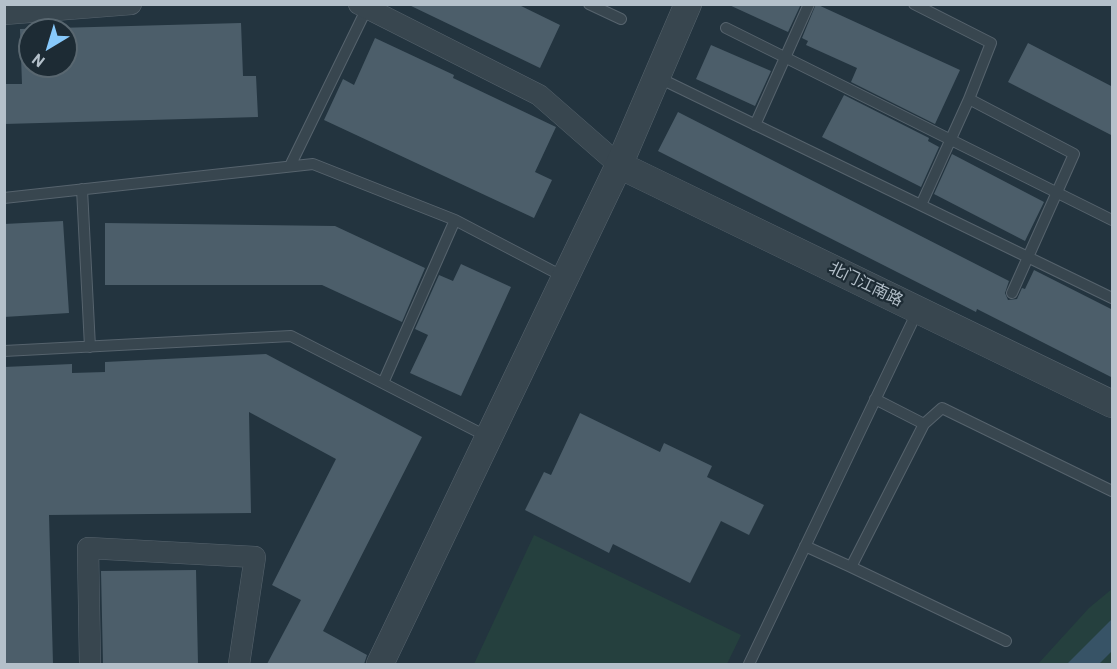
<!DOCTYPE html>
<html>
<head>
<meta charset="utf-8">
<style>
	body { margin:0 }
	#map { position:relative; width:1117px; height:669px; overflow:hidden; background:#23343f; font-family:Barlow,sans-serif }
	canvas { display:block }
	.frame { position:absolute; inset:0; border:6px solid #b4c0ca; pointer-events:none }
	.north { position:absolute; left:18px; top:18px; width:60px; height:60px; box-sizing:border-box; background:#1d2b34; border:2px solid #596770; border-radius:50%; rotate:218deg; font-size:16px; font-weight:700; line-height:24px; text-align:center; color:#b4c0ca }
	.north::after { content:''; display:block; margin:auto; width:21px; height:27px; background:#87c9fb; clip-path:polygon(50% 0,100% 100%,50% 72%,0 100%) }
</style>
</head>
<body>
<div id="map">
<canvas width="1117" height="669"></canvas>
<div class="frame"></div>
<div class="north">N</div>
</div>
<script>
const ctx = document.querySelector('canvas').getContext('2d');
ctx.lineJoin = 'round';
function paint(path, color) { ctx.fillStyle = color; ctx.fill(path, 'evenodd'); }
const toPath = rows => new Path2D(rows.map(r => 'M' + r).join(''));
function stroke(path, color, width, dash) { ctx.strokeStyle = color; ctx.lineWidth = width; ctx.lineCap = dash ? 'butt' : 'round'; ctx.setLineDash(dash || []); ctx.stroke(path); }
function write(font, color, halo, rows, align = 'center') {
  ctx.font = font + ' Barlow,"Noto Sans SC",sans-serif'; ctx.lineWidth = 4.5; ctx.setLineDash([]); ctx.textBaseline = 'middle'; ctx.strokeStyle = halo; ctx.fillStyle = color; for (const [text, x, y, turn = 0] of rows) {
    ctx.save(); ctx.translate(x, y); ctx.rotate((+turn || 0) * Math.PI / 180); ctx.textAlign = isNaN(turn) ? turn : align; if (halo) ctx.strokeText(text, 0, 0); ctx.fillText(text, 0, 0); ctx.restore();
  }
}
const green = toPath([
	[534,535,741,635,727,664,474,664],
	[1112,589,1112,664,1038,664,1089,608]
]);
const water = toPath([
	[1112,619,1112,651,1099,664,1067,664]
]);
const building = toPath([
	[407,4,517,4,560,25,540,68],
	[727,4,801,4,788,32],
	[816,4,960,70,935,124,851,82,857,68,806,45,808,41,802,38],
	[241,23,243,76,256,76,258,117,4,124,4,84,22,84,20,29],
	[30,30,66,30,66,66,30,66],
	[375,38,454,75,453,78,556,127,535,172,552,180,534,218,324,120,343,79,354,85],
	[1028,43,1113,87,1113,136,1008,82],
	[711,45,771,71,755,106,696,79],
	[844,95,929,138,928,141,939,147,921,187,822,137],
	[678,112,1009,281,1005,293,1008,300,1017,299,1022,288,1025,289,1034,270,1113,310,1113,378,977,309,976,312,658,151],
	[952,154,1044,202,1025,241,934,194],
	[63,221,69,313,4,317,4,224],
	[105,223,335,226,425,268,402,322,322,285,105,285],
	[461,264,511,287,461,396,410,373,428,335,415,329,439,275,453,281],
	[266,354,422,437,323,631,367,655,364,664,267,664,301,600,272,585,336,459,249,412,251,513,49,515,53,664,4,664,4,367,72,364,72,373,105,372,105,362],
	[580,413,660,452,664,443,712,466,707,477,764,505,749,535,721,521,690,583,613,544,609,553,525,510,544,472,551,475],
	[196,570,198,664,103,664,101,571]
]);
const service = toPath([
	[589,4,621,19],
	[914,4,991,43,969,99,1074,154,1012,293],
	[726,28,1112,220],
	[657,77,1112,298],
	[755,125,809,4],
	[290,166,367,8],
	[82,189,90,347],
	[4,198,313,164,455,220,383,383],
	[921,205,969,99],
	[455,220,564,277],
	[4,351,291,336,488,437],
	[875,399,924,424],
	[805,546,851,567],
	[1006,641,851,567,924,424,942,408,1112,491],
	[749,664,918,310]
]);
const minor = toPath([
	[359,4,539,95,619,165],
	[4,14,131,4],
	[90,664,88,548,255,557,239,664]
]);
const tertiary = toPath([
	[619,165,1112,404],
	[380,664,619,165,688,4]
]);
const streetNames = [
	["北门江南路",866,284,26]
];
paint(green, '#25403e');
paint(water, '#375366');
paint(building, '#4c5e6a');
stroke(service, '#56636d', 12);
stroke(minor, '#56636d', 22);
stroke(tertiary, '#56636d', 28);
stroke(service, '#38464f', 10);
stroke(minor, '#38464f', 21);
stroke(tertiary, '#38464f', 27);
write('16px', '#b4c0ca', '#1d2b34', streetNames);
</script>
</body>
</html>
